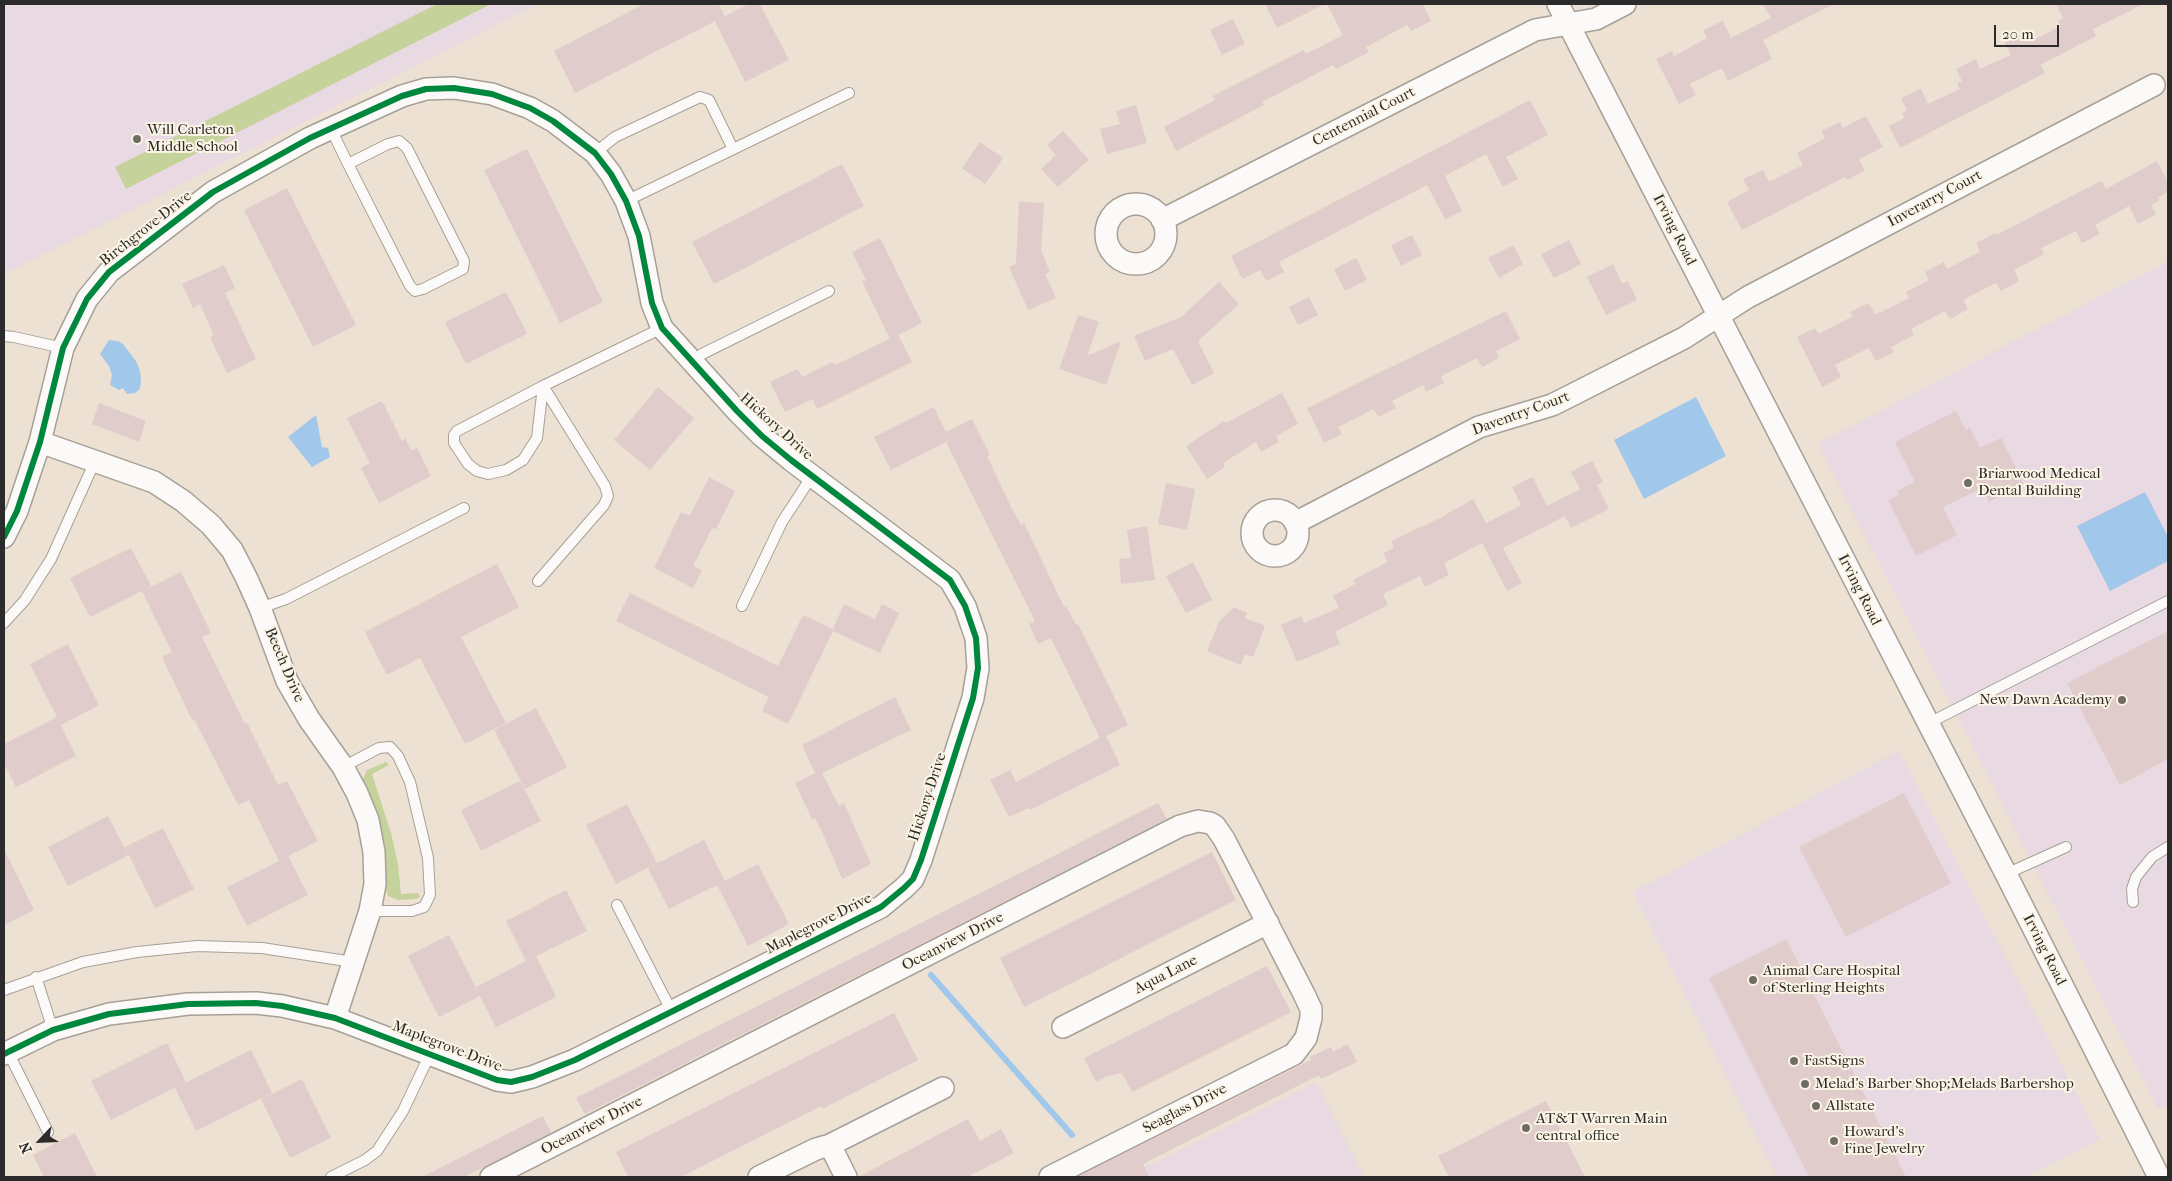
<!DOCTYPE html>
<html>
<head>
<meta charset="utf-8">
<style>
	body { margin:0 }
	#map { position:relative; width:2172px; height:1181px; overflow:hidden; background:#ece1d2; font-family:"IM FELL French Canon",serif }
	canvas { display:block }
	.frame { position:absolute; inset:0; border:5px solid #2b2b2b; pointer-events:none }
	.north { position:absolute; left:15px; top:1116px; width:50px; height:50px; -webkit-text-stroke:4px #fcf5e5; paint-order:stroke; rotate:245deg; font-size:14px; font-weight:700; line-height:20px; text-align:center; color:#2b2b2b }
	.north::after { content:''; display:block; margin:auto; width:18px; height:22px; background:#2b2b2b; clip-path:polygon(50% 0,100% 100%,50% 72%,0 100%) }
	.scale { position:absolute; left:1994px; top:25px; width:65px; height:22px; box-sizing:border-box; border:2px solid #2b2b2b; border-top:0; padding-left:6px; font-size:15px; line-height:18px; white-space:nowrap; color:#2b2b2b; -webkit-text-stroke:4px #fcf5e5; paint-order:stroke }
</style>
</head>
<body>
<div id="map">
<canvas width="2172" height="1181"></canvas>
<div class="frame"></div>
<div class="north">N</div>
<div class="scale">20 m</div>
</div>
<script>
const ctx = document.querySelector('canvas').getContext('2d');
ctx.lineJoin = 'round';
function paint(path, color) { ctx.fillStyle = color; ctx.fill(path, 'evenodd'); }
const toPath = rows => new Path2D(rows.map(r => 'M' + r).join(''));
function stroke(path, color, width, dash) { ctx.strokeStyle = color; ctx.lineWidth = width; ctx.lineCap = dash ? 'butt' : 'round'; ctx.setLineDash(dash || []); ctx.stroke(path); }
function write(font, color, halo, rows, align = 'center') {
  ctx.font = font + ' "IM FELL French Canon",serif'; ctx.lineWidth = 4; ctx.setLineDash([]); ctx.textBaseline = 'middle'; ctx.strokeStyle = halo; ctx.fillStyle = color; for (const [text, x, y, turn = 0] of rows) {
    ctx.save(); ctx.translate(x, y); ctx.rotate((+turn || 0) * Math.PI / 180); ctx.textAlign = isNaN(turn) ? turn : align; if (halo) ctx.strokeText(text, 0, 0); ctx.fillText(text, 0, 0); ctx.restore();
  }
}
const built = toPath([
	[4,4,537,4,4,274],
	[2168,261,2168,1104,2158,1109,1818,444],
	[1899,751,2100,1139,2025,1177,1777,1177,1633,892],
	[1316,1082,1364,1177,1125,1177]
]);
const green = toPath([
	[437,4,491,4,126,189,115,167],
	[386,762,389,765,372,774,391,833,398,864,401,894,418,893,420,897,416,899,398,900,388,896,386,890,384,866,363,779,367,770]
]);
const water = toPath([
	[109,340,118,341,123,344,136,361,140,371,141,381,140,389,135,393,127,394,123,388,119,390,110,385,112,375,109,366,100,354],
	[1696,397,1726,456,1644,499,1614,440],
	[316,415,322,447,328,448,330,457,312,467,288,437],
	[2145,492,2168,537,2168,561,2110,591,2077,526]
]);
const stream = toPath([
	[931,975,1072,1135]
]);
const building = toPath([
	[644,4,718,4,725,16,575,93,554,51],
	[749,4,760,4,789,60,745,82,715,21],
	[1265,4,1325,4,1277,28],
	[1327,4,1423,4,1431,21,1411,31,1407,25,1366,47,1369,52,1336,69,1333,65,1262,102,1264,105,1176,151,1164,127,1215,100,1213,96,1304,50,1306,54,1343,35],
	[1763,4,1834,4,1763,40,1772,59,1728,81,1722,68,1690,84,1696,95,1679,104,1656,59,1672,51,1674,56,1707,38,1703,30,1723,21,1731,38,1771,18],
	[2056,4,2144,4,2093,29,2096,36,2040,65,2045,73,1900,148,1889,126,1905,118,1902,113,1907,110,1901,98,1921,89,1928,104,1960,89,1957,83,1962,81,1956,69,1976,59,1980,69,2011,55,2005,43,2025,33,2029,42,2061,26,2058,21,2063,18],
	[1233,19,1245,44,1222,55,1210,30],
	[1530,100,1548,135,1506,157,1518,179,1503,187,1486,154,1445,176,1462,211,1445,219,1427,185,1279,262,1284,272,1266,281,1260,270,1242,279,1231,256],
	[1136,105,1147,143,1107,154,1100,129,1120,124,1116,111],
	[1866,116,1883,147,1859,159,1865,171,1847,180,1845,177,1742,230,1727,202,1749,190,1743,179,1763,170,1769,182,1803,165,1797,153,1825,138,1821,131,1840,122,1843,128],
	[1063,131,1089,160,1058,187,1041,169,1056,155,1047,145],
	[980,142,1003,158,985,184,962,168],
	[527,149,603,302,560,323,484,170],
	[2157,161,2168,182,2168,192,2158,197,2160,200,2151,205,2156,214,2138,224,2129,206,2095,225,2100,234,2082,243,2076,231,2041,248,2044,254,2014,270,2019,281,2001,291,1996,283,1963,300,1968,309,1950,319,1945,311,1911,329,1914,335,1891,347,1894,352,1876,361,1869,348,1835,365,1841,377,1822,387,1797,337,1815,328,1819,334,1853,316,1850,312,1869,303,1875,315,1909,298,1906,292,1929,280,1925,272,1944,262,1947,269,1980,252,1976,243,1995,233,1996,235,2101,181,2106,189],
	[842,164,864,206,714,284,692,242],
	[287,188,356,325,313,347,244,210],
	[1019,202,1044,203,1041,250,1050,272,1045,274,1056,298,1028,310,1009,267,1016,264],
	[1412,235,1422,255,1401,266,1391,245],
	[880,238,922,323,890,339,862,281,866,280,852,252],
	[1569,240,1581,264,1554,278,1541,254],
	[1513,245,1523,264,1499,278,1488,258],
	[1356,258,1367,280,1345,291,1334,269],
	[1613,264,1622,284,1628,281,1637,300,1606,315,1587,277],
	[224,265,235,288,225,293,256,359,227,373,210,337,214,336,200,304,193,308,182,284],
	[1219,282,1239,304,1198,341,1214,373,1192,385,1173,349,1145,361,1134,336,1181,317],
	[506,292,527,334,466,364,445,322],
	[1309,297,1318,315,1298,325,1289,307],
	[1506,311,1520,339,1496,351,1499,358,1482,367,1477,358,1441,376,1444,383,1426,392,1423,385,1392,401,1396,408,1378,417,1374,409,1338,427,1342,434,1324,443,1307,408],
	[1078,315,1099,322,1087,356,1121,341,1106,385,1057,368,1060,367],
	[898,335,912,362,817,409,813,399,785,412,770,382,798,369,802,377,833,362,835,365],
	[658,387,694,418,650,470,614,440],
	[1282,393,1298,424,1276,436,1279,442,1261,452,1256,442,1223,463,1225,467,1207,479,1186,446,1224,421,1226,423],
	[382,401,402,441,406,439,411,451,417,448,431,476,379,503,361,468,370,463,347,418],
	[99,403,146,421,139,442,92,424],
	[934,407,946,432,972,419,990,455,987,456,1011,507,1021,525,1024,523,1064,607,1066,606,1076,625,1078,624,1128,725,1106,736,1120,765,1030,810,1028,808,1009,817,990,780,1010,770,1016,782,1100,738,1051,638,1038,644,1029,624,1035,621,946,442,891,470,874,437],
	[1956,411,1966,430,1970,428,1980,448,2001,438,2024,484,1989,502,1982,488,1943,507,1957,535,1916,556,1888,500,1899,495,1897,491,1915,482,1895,442],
	[1592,461,1603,482,1597,485,1609,509,1571,528,1565,516,1503,548,1522,583,1507,591,1482,543,1444,563,1449,575,1425,587,1420,576,1383,594,1388,605,1335,632,1340,644,1297,662,1281,625,1301,616,1304,623,1339,608,1333,596,1355,584,1353,580,1388,562,1383,553,1394,548,1391,541,1440,518,1473,499,1486,523,1521,505,1512,487,1533,477,1547,506,1580,489,1571,472],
	[709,477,735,491,716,529,712,528,693,566,702,570,693,588,654,568,681,512,690,516],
	[1166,483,1195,489,1187,530,1158,524],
	[1147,526,1155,580,1121,584,1119,559,1131,558,1127,530],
	[131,548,151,586,145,590,181,572,211,633,202,637,245,724,247,723,278,785,287,781,318,841,288,856,308,895,247,926,227,887,279,861,249,800,238,805,194,719,192,720,162,657,172,652,142,591,90,617,70,578],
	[1193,562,1212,600,1186,613,1166,576],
	[497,564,519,607,461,637,506,723,465,744,420,658,387,675,365,632],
	[630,593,778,666,803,615,833,629,844,604,875,619,882,604,899,613,880,653,833,631,788,724,762,711,769,697,616,621],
	[1234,607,1247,613,1245,618,1265,626,1253,657,1245,654,1241,665,1207,651,1219,622],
	[2168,631,2168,759,2120,785,2067,683],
	[68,644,99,705,61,725,76,756,16,787,4,763,4,744,57,717,30,664],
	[895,697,911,730,822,773,839,806,844,803,871,864,842,879,823,834,815,818,812,819,795,783,815,773,802,745],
	[536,708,567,767,525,789,494,730],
	[520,781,541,821,481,851,461,810],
	[1904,793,1951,883,1846,937,1799,847],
	[1158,803,1167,819,585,1114,576,1098],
	[627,804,657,863,616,884,586,825],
	[108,816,128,855,125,847,163,828,194,889,155,908,129,855,68,886,48,847],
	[704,840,725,881,669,909,648,868],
	[4,849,34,910,4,925],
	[1212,852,1236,900,1024,1007,1000,958],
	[758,864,789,924,748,946,717,885],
	[566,890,587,931,536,956,556,997,496,1027,480,996,439,1017,408,956,449,935,479,994,476,987,526,961,506,921],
	[1786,939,1906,1177,1809,1177,1766,1092,1709,978],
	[1267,966,1291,1012,1132,1092,1122,1073,1108,1076,1096,1082,1084,1058],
	[894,1013,918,1060,822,1109,821,1106,681,1177,628,1177,616,1152],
	[167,1043,186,1082,111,1120,91,1081],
	[1348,1044,1357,1062,1321,1079,1319,1075,1143,1164,1149,1177,1077,1177,1311,1060,1310,1057,1331,1047,1333,1052],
	[251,1050,272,1093,196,1131,175,1088],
	[302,1079,331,1138,290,1158,261,1099],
	[1546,1101,1585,1177,1449,1177,1438,1156],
	[543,1116,551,1133,484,1167,463,1177,422,1177],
	[968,1119,980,1141,1001,1129,1014,1153,967,1177,858,1177],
	[75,1133,97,1177,44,1177,33,1155]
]);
const lane = toPath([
	[330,127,348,164,410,286,415,291,423,289,463,269,464,261,407,148,399,141,388,144,348,164],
	[595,153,615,137,700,97,709,100,711,104,733,149],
	[626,201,849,93],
	[4,336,14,337,63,348],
	[693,362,702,354,829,291],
	[543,386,537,438,523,460,506,470,488,474,477,471,468,464,454,443,454,435,457,431,543,386,662,328],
	[538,581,604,505,608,496,605,486,543,386],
	[742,606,782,522,812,476],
	[260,608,286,599,464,508],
	[4,623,25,600,51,559,95,461],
	[1927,724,2168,601],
	[343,767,379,748,390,747,398,756,410,782,428,858,430,895,424,907,412,911,370,911],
	[2006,874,2066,847],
	[2133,902,2132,889,2136,877,2152,857,2168,847],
	[617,905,672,1012],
	[36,977,53,1030],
	[4,990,83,962,137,952,197,946,262,948,353,962],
	[8,1052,48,1132],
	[331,1177,365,1160,377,1151,403,1111,430,1054]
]);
const street = toPath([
	[1558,4,2006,874,2159,1177],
	'1106 234a30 30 0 1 1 60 0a30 30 0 1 1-60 0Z',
	[1162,220,1535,30,1596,19,1625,4],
	[40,442,154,482,183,501,211,525,232,550,246,577,260,608,287,681,309,719,343,767,357,793,368,820,374,852,375,884,370,911,335,1018],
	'1252 533a23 23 0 1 1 46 0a23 23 0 1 1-46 0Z',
	[1295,523,1479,427,1552,405,1570,396,1684,338,1748,297,2154,85],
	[4,537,17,511,40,442,63,348,87,299,109,272,213,192,310,138,402,96,426,89,454,88,492,94,530,108,553,121,595,153,611,174,626,201,639,236,652,303,662,328,737,411,762,436,791,460,950,580,965,606,976,638,978,668,973,698,921,860,913,879,904,888,881,907,575,1060,532,1077,511,1082,497,1080,335,1018,282,1006,256,1003,188,1004,109,1014,53,1030,4,1054],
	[1063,1027,1268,923],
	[830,1145,846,1177],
	[491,1177,1180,826,1198,821,1210,823,1215,826,1224,839,1304,994,1311,1009,1311,1018,1306,1038,1294,1054,1050,1177],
	[759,1177,816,1149,830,1145,943,1088]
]);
const cycleway = toPath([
	[4,537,17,511,40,442,63,348,87,299,109,272,213,192,310,138,402,96,426,89,454,88,492,94,530,108,553,121,595,153,611,174,626,201,639,236,652,303,662,328,737,411,762,436,791,460,950,580,965,606,976,638,978,668,973,698,921,860,913,879,904,888,881,907,575,1060,532,1077,511,1082,497,1080,335,1018,282,1006,256,1003,188,1004,109,1014,53,1030,4,1054]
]);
const markers = [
	[137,139,5,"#6f6b65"],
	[1968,483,5,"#6f6b65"],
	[2122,700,5,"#6f6b65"],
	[1753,980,5,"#6f6b65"],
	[1794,1061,5,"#6f6b65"],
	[1805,1084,5,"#6f6b65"],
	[1816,1106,5,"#6f6b65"],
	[1526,1128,5,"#6f6b65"],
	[1834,1141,5,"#6f6b65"]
];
const streetNames = [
	["Centennial Court",1364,117,-27],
	["Inverarry Court",1935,199,-28],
	["Birchgrove Drive",146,229,-38],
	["Irving Road",1674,230,63],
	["Daventry Court",1521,414,-20],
	["Hickory Drive",776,427,42],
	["Irving Road",1859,590,63],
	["Beech Drive",284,665,67],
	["Hickory Drive",928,797,-72],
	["Maplegrove Drive",819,924,-27],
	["Oceanview Drive",953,942,-27],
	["Irving Road",2044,950,63],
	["Aqua Lane",1166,975,-27],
	["Maplegrove Drive",447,1047,21],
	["Seaglass Drive",1185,1109,-27],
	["Oceanview Drive",592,1126,-27]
];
const poiNames = [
	["Will Carleton",147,130],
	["Middle School",147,147],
	["Briarwood Medical",1978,474],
	["Dental Building",1978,491],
	["New Dawn Academy",2112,700,"right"],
	["Animal Care Hospital",1763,971],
	["of Sterling Heights",1763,988],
	["FastSigns",1804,1061],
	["Melad's Barber Shop;Melads Barbershop",1815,1084],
	["Allstate",1826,1106],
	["AT&T Warren Main",1536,1119],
	["central office",1536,1136],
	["Howard's",1844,1132],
	["Fine Jewelry",1844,1149]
];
paint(built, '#e9d9e2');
paint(green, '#c6d29c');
paint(water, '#a1c8ea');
stroke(stream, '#a1c8ea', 6);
paint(building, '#dfcccb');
stroke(lane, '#a6a097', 12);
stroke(street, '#a6a097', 24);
stroke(lane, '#fcfaf8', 10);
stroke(street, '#fcfaf8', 21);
stroke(cycleway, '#00873e', 6);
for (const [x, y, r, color] of markers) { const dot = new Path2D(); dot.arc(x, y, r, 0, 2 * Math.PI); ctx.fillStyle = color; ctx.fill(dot); stroke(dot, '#fcf5e5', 2); }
write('15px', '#2b2b2b', '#fcf5e5', streetNames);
write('15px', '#2b2b2b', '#fcf5e5', poiNames, 'left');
</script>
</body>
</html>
